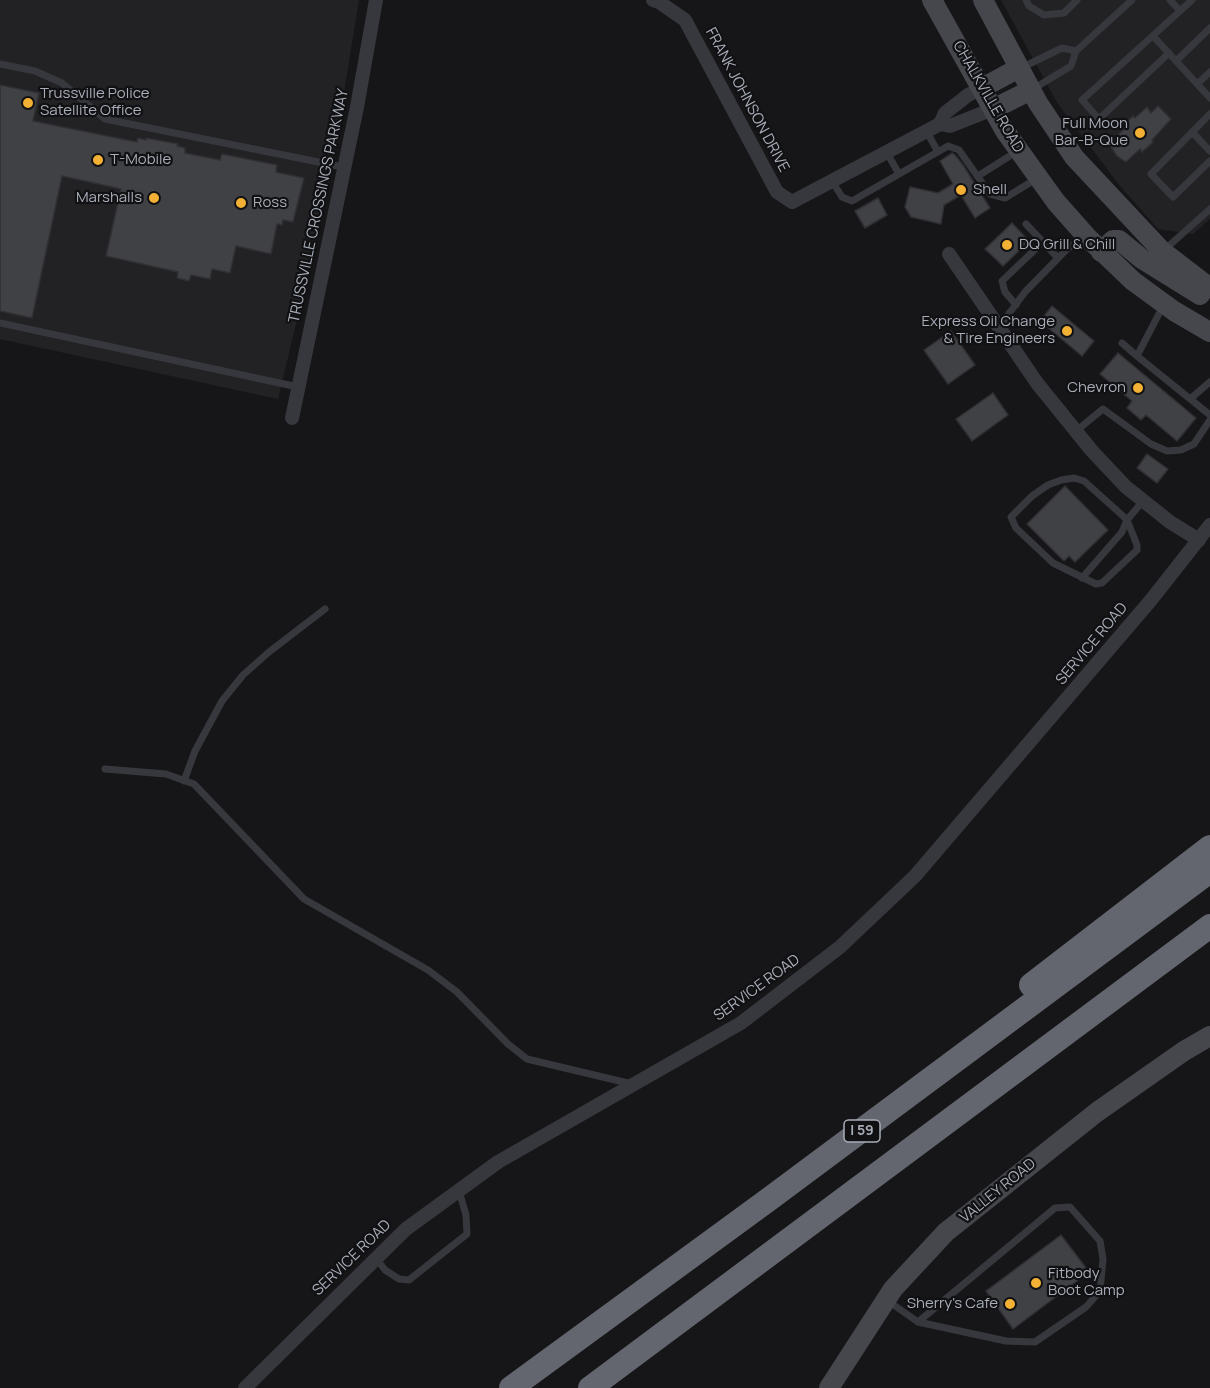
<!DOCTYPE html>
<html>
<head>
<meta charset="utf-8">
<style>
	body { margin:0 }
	canvas { display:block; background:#161618 }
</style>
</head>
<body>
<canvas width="1210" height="1388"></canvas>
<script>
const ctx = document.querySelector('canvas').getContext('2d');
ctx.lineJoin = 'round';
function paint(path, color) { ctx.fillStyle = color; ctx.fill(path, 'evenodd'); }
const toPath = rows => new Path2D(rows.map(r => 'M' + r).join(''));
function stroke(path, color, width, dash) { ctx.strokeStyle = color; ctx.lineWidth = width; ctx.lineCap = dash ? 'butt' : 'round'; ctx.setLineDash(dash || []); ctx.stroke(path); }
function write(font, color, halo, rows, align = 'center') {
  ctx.font = font + ' Manrope,sans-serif'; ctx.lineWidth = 4.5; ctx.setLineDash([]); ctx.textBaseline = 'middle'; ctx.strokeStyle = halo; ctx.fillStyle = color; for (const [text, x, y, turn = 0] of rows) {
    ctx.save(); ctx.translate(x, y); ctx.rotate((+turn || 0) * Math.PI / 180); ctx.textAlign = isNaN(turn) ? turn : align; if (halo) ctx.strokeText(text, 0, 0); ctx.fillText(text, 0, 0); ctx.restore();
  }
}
const built = toPath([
	[0,0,359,0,328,190,278,399,0,339],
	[1001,0,1210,0,1210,219,1193,234,1158,229,1120,186,1058,104]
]);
const building = toPath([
	[0,85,39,93,33,121,137,142,138,138,146,140,146,138,178,144,177,146,185,148,185,153,220,160,222,154,277,165,276,172,304,178,293,222,283,220,282,225,277,224,271,254,236,246,230,273,212,269,210,279,191,275,189,281,177,278,178,272,106,256,121,189,62,176,32,318,0,311,0,85],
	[1158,106,1171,119,1152,140,1153,142,1142,152,1140,149,1126,162,1117,156,1109,144,1128,125,1126,123,1133,116,1135,118,1147,107,1151,113,1158,106],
	[952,153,955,155,963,165,990,208,975,218,961,195,944,205,941,224,911,217,905,207,910,187,938,193,953,184,940,161,952,153],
	[878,198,887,215,865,228,855,211,878,198],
	[1012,223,1029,241,1003,266,985,249,1012,223],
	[1052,306,1094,341,1082,356,1040,321,1052,306],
	[951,331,975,365,948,384,924,350,951,331],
	[1118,353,1196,418,1177,441,1146,415,1141,420,1127,408,1132,401,1100,374,1118,353],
	[993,393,1008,415,972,441,956,419,993,393],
	[1147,454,1168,469,1157,483,1137,468,1147,454],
	[1065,486,1108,530,1075,562,1069,556,1064,561,1027,524,1065,486],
	[1061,1235,1089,1272,1013,1329,986,1291,1061,1235]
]);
const lane = toPath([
	[1026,0,1029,6,1044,15,1064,13,1077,0],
	[1180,11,1192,0],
	[1153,36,1210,98],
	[1169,53,1099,119,1082,100,1180,11,1170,0],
	[1176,61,1210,28],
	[0,64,35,71,62,83,105,119,343,167],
	[1021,68,1062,48,1076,51],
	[1197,84,1210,72],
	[1033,89,1071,66,1076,51,1132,0],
	[1210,114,1151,174,1173,197,1210,161],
	[927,132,938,152],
	[1192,132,1210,151],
	[887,153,899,174],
	[978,176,1016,152],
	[832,181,842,197,852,201,948,146,959,150,990,194,1005,198,1036,179],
	[1026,224,1058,258],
	[1163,251,1210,209],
	[1016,305,1005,292,1002,281,1042,243],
	[1163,306,1137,356,1210,415],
	[0,323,298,387],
	[999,327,1025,292,1067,249,1083,237],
	[1122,343,1137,356],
	[1190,399,1210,382],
	[1076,431,1103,409,1151,444,1167,451,1181,450,1194,444,1210,420],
	[1074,478,1084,481,1123,516,1127,520,1137,545,1137,550,1102,583,1096,584,1053,563,1016,528,1011,517,1032,496,1048,485,1061,480,1074,478],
	[1082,578,1122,532,1127,520,1143,501],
	[105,769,166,774,194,784,304,899,428,970,457,992,508,1044,527,1059,632,1084],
	[184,781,195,751,222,701,243,675,269,652,325,609],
	[376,1258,385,1270,399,1279,409,1280,467,1234,466,1215,459,1191],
	[888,1301,918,1322,1055,1208,1070,1207,1100,1241,1103,1259,1100,1291,1086,1307,1035,1342,1006,1341,918,1322]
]);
const street = toPath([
	[653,0,659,2,685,20,777,192,792,202,940,124,945,113,968,95,982,88],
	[940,124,950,126,993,109],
	[949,254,1037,383,1092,451,1126,487,1170,522,1199,540],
	[292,418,357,107,376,0],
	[245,1388,406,1229,498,1162,741,1023,840,947,915,876,1151,600,1210,525]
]);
const secondary = toPath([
	[932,0,1005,131,1056,202,1087,237,1133,281,1174,311,1210,332],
	[983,0,1038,103,1074,157,1162,251,1210,288],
	[982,88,1019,68],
	[993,109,1031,90],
	[1101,252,1113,240,1119,240,1142,259,1200,295],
	[829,1388,893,1289,946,1232,1097,1112,1184,1051,1210,1036]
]);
const highway = toPath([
	[1031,985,1210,847],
	[511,1388,768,1200,1210,871],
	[590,1388,1210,926]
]);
const markers = [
	[28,103,6,"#f2b134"],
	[1140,133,6,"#f2b134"],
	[98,160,6,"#f2b134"],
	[961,190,6,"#f2b134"],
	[154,198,6,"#f2b134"],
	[241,203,6,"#f2b134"],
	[1007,245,6,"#f2b134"],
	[1067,331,6,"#f2b134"],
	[1138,388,6,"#f2b134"],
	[1036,1283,6,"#f2b134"],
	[1010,1304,6,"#f2b134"]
];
const shields = [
	[862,1131,36]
];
const shieldNames = [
	["I 59",862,1131]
];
const poiNames = [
	["Trussville Police",40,94],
	["Satellite Office",40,111],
	["Full Moon",1128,124,"right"],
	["Bar-B-Que",1128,141,"right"],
	["T-Mobile",110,160],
	["Shell",973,190],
	["Marshalls",142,198,"right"],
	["Ross",253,203],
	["DQ Grill & Chill",1019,245],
	["Express Oil Change",1055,322,"right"],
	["& Tire Engineers",1055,339,"right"],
	["Chevron",1126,388,"right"],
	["Fitbody",1048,1274],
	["Boot Camp",1048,1291],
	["Sherry's Cafe",998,1304,"right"]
];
const streetNames = [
	["CHALKVILLE ROAD",988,97,60],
	["FRANK JOHNSON DRIVE",747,100,62],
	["TRUSSVILLE CROSSINGS PARKWAY",319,206,-78],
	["SERVICE ROAD",1092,644,-50],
	["SERVICE ROAD",757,988,-36],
	["VALLEY ROAD",998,1191,-39],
	["SERVICE ROAD",352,1258,-44]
];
paint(built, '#222225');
paint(building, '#404145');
stroke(building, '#303034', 1.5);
stroke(lane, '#37383d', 7);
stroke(street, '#37383d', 14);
stroke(secondary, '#45474d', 20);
stroke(highway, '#63666e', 24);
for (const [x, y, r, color] of markers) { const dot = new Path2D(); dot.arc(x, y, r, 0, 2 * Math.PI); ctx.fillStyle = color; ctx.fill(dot); stroke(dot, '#111113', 2); }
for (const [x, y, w] of shields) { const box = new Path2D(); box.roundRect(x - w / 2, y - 11, w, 22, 4.5); ctx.fillStyle = '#111113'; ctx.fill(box); stroke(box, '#a8adb8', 1.5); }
write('bold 14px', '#a8adb8', null, shieldNames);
write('15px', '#a8adb8', '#111113', poiNames, 'left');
write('15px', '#a8adb8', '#111113', streetNames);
</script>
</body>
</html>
